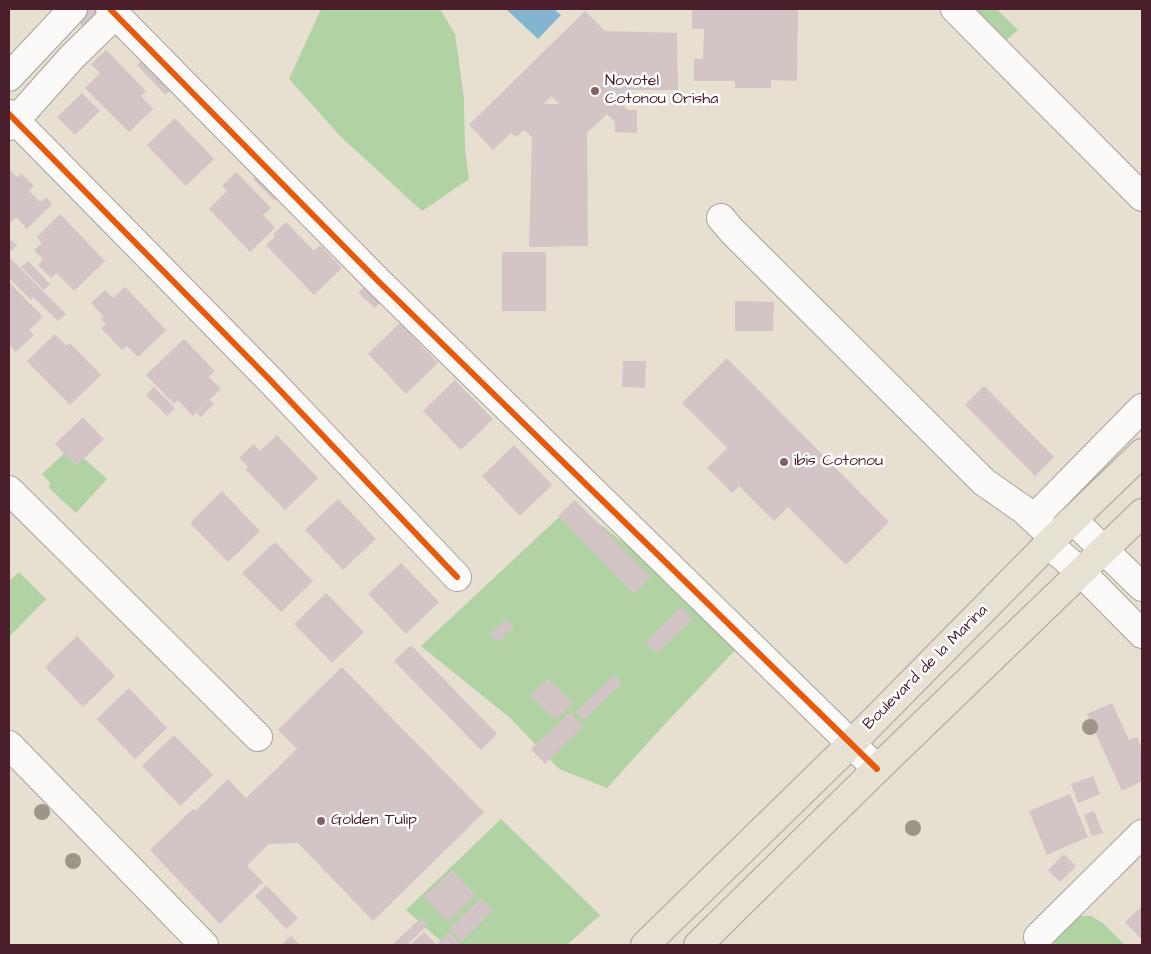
<!DOCTYPE html>
<html>
<head>
<meta charset="utf-8">
<style>
	body { margin:0 }
	#map { position:relative; width:1151px; height:954px; overflow:hidden; background:#e7e0d1; font-family:"Architects Daughter",sans-serif }
	canvas { display:block }
	.frame { position:absolute; inset:0; border:10px solid #4a1f2b; pointer-events:none }
</style>
</head>
<body>
<div id="map">
<canvas width="1151" height="954"></canvas>
<div class="frame"></div>
</div>
<script>
const ctx = document.querySelector('canvas').getContext('2d');
ctx.lineJoin = 'round';
function paint(path, color) { ctx.fillStyle = color; ctx.fill(path, 'evenodd'); }
const toPath = rows => new Path2D(rows.map(r => 'M' + r).join(''));
function stroke(path, color, width, dash) { ctx.strokeStyle = color; ctx.lineWidth = width; ctx.lineCap = dash ? 'butt' : 'round'; ctx.setLineDash(dash || []); ctx.stroke(path); }
function write(font, color, halo, rows, align = 'center') {
  ctx.font = font + ' "Architects Daughter",sans-serif'; ctx.lineWidth = 5; ctx.setLineDash([]); ctx.textBaseline = 'middle'; ctx.strokeStyle = halo; ctx.fillStyle = color; for (const [text, x, y, turn = 0] of rows) {
    ctx.save(); ctx.translate(x, y); ctx.rotate((+turn || 0) * Math.PI / 180); ctx.textAlign = isNaN(turn) ? turn : align; if (halo) ctx.strokeText(text, 0, 0); ctx.fillText(text, 0, 0); ctx.restore();
  }
}
const green = toPath([
	[321,9,440,9,455,34,464,98,465,150,469,179,422,211,341,137,289,79],
	[971,9,997,9,1018,30,1004,42],
	[71,447,107,479,76,513,49,488,50,483,42,474],
	[573,504,689,592,741,644,664,725,607,788,559,769,510,718,421,646],
	[19,572,46,599,9,637,9,581],
	[501,819,600,915,567,945,445,945,406,910],
	[1077,916,1091,916,1104,924,1125,945,1055,945,1054,941]
]);
const water = toPath([
	[506,9,554,9,561,15,538,39]
]);
const building = toPath([
	[86,9,98,9,104,14,88,31,76,20],
	[692,9,798,9,797,81,771,80,771,88,735,88,735,81,694,81,694,59,703,59,704,29,692,29],
	[585,11,605,31,677,33,678,90,630,90,619,101,628,110,637,110,637,133,615,132,615,122,607,114,587,133,588,246,529,247,532,137,524,130,516,137,511,133,493,150,469,125],
	[551,96,559,104,544,104],
	[106,50,146,91,141,96,153,109,129,132,85,88,100,73,91,64],
	[146,57,174,87,165,95,137,65],
	[82,93,100,111,75,135,57,117],
	[175,118,214,159,186,186,147,145],
	[9,169,17,177,21,173,34,186,29,191,40,202,46,197,52,204,27,229,16,217,10,223,9,221],
	[260,171,282,193,275,201,253,179],
	[236,172,271,208,263,215,275,228,250,252,209,209,227,191,222,186],
	[60,214,105,261,74,291,56,273,51,278,38,265,43,259,34,250,42,243,37,237],
	[286,222,314,251,320,245,342,268,314,295,266,245,275,236,273,234],
	[9,240,10,241,11,240,17,245,10,252,9,251],
	[502,252,546,252,546,311,502,311],
	[9,257,66,314,58,321,33,297,31,300,9,278,10,271],
	[28,261,50,284,44,290,21,267],
	[373,278,389,293,375,308,358,293],
	[9,282,43,317,29,330,34,335,16,352,9,344],
	[125,287,166,330,138,357,127,346,122,350,101,328,106,324,101,319,104,317,91,303,105,290,113,298],
	[735,301,774,302,773,331,735,331],
	[400,323,438,363,406,394,368,354],
	[55,334,67,346,70,343,101,375,70,405,27,361],
	[184,339,215,371,209,377,221,389,193,416,178,400,174,404,146,375],
	[727,358,889,522,846,565,788,507,774,521,739,486,732,493,707,468,727,448,682,403],
	[623,361,646,361,645,388,622,387],
	[455,380,493,419,461,450,423,411],
	[984,386,1054,457,1035,476,965,405],
	[154,387,175,408,167,416,146,395],
	[210,400,214,404,201,417,197,413],
	[83,417,104,439,76,466,55,444],
	[277,435,318,478,285,510,246,470,248,467,239,458,254,444,260,451],
	[514,445,552,485,520,516,482,476],
	[222,491,260,531,228,562,190,523],
	[338,499,376,539,343,570,305,530],
	[575,500,651,577,634,594,558,516],
	[275,542,313,581,281,612,242,573],
	[401,563,439,602,406,634,368,594],
	[326,593,364,632,332,663,294,624],
	[681,607,693,619,656,654,645,642],
	[506,619,514,627,498,642,490,634],
	[77,636,115,676,83,707,45,667],
	[411,645,497,734,481,750,394,661],
	[342,667,484,812,373,921,298,843,269,844,247,866,263,882,220,924,150,850,193,809,195,811,228,779,246,798,297,749,278,730],
	[614,675,622,683,584,720,576,712],
	[548,678,573,703,555,720,530,695],
	[129,688,167,728,135,759,97,719],
	[1112,703,1129,740,1137,737,1142,749,1142,781,1122,791,1087,714],
	[570,712,584,726,545,764,531,749],
	[174,735,213,775,180,806,142,766],
	[1093,776,1100,794,1078,803,1071,784],
	[1070,794,1088,837,1047,855,1029,811],
	[1094,811,1103,833,1092,836,1084,815],
	[1064,854,1076,866,1060,882,1048,870],
	[452,870,476,895,448,922,423,897],
	[266,885,298,918,286,929,255,896],
	[481,898,493,911,461,942,449,929],
	[1142,906,1142,940,1125,922],
	[421,918,428,925,407,945,392,945],
	[424,932,437,945,410,945],
	[449,932,462,945,440,945,438,943],
	[291,936,300,945,281,945]
]);
const minor = toPath([
	[110,9,378,281,877,769],
	[955,9,1142,197],
	[9,77,73,9],
	[9,114,273,383,457,577],
	[9,126,15,121,72,57,116,14],
	[721,218,732,231,984,482,1024,510,1054,538],
	[9,490,258,737],
	[1034,518,1142,408],
	[1073,520,1142,587],
	[1048,544,1081,572,1142,634],
	[9,745,204,945],
	[1038,937,1142,834]
]);
const major = toPath([
	[645,945,852,743,1054,538,1142,453],
	[698,945,877,769,1142,513]
]);
const cycleway = toPath([
	[110,9,378,281,877,769],
	[9,114,273,383,457,577]
]);
const trees = [
	[1090,727],
	[42,812],
	[913,828],
	[73,861]
];
const markers = [
	[595,91,5,"#816365"],
	[784,462,5,"#816365"],
	[321,821,5,"#816365"]
];
const poiNames = [
	["Novotel",605,82],
	["Cotonou Orisha",605,100],
	["ibis Cotonou",794,462],
	["Golden Tulip",331,821]
];
const streetNames = [
	["Boulevard de la Marina",926,668,-45]
];
paint(green, '#b1d2a3');
paint(water, '#84b5d0');
paint(building, '#d3c4c5');
stroke(minor, '#aaa19a', 30);
stroke(major, '#aaa19a', 30);
stroke(minor, '#fbfaf8', 28);
stroke(major, '#e7e1d4', 28);
stroke(cycleway, '#e8590c', 6);
ctx.fillStyle = '#9c9686';
for (const [x, y] of trees) { ctx.beginPath(); ctx.arc(x, y, 8, 0, 2 * Math.PI); ctx.fill(); }
for (const [x, y, r, color] of markers) { const dot = new Path2D(); dot.arc(x, y, r, 0, 2 * Math.PI); ctx.fillStyle = color; ctx.fill(dot); stroke(dot, '#fff', 2); }
write('16px', '#4a1f2b', '#fff', poiNames, 'left');
write('16px', '#4a1f2b', '#fff', streetNames);
</script>
</body>
</html>
